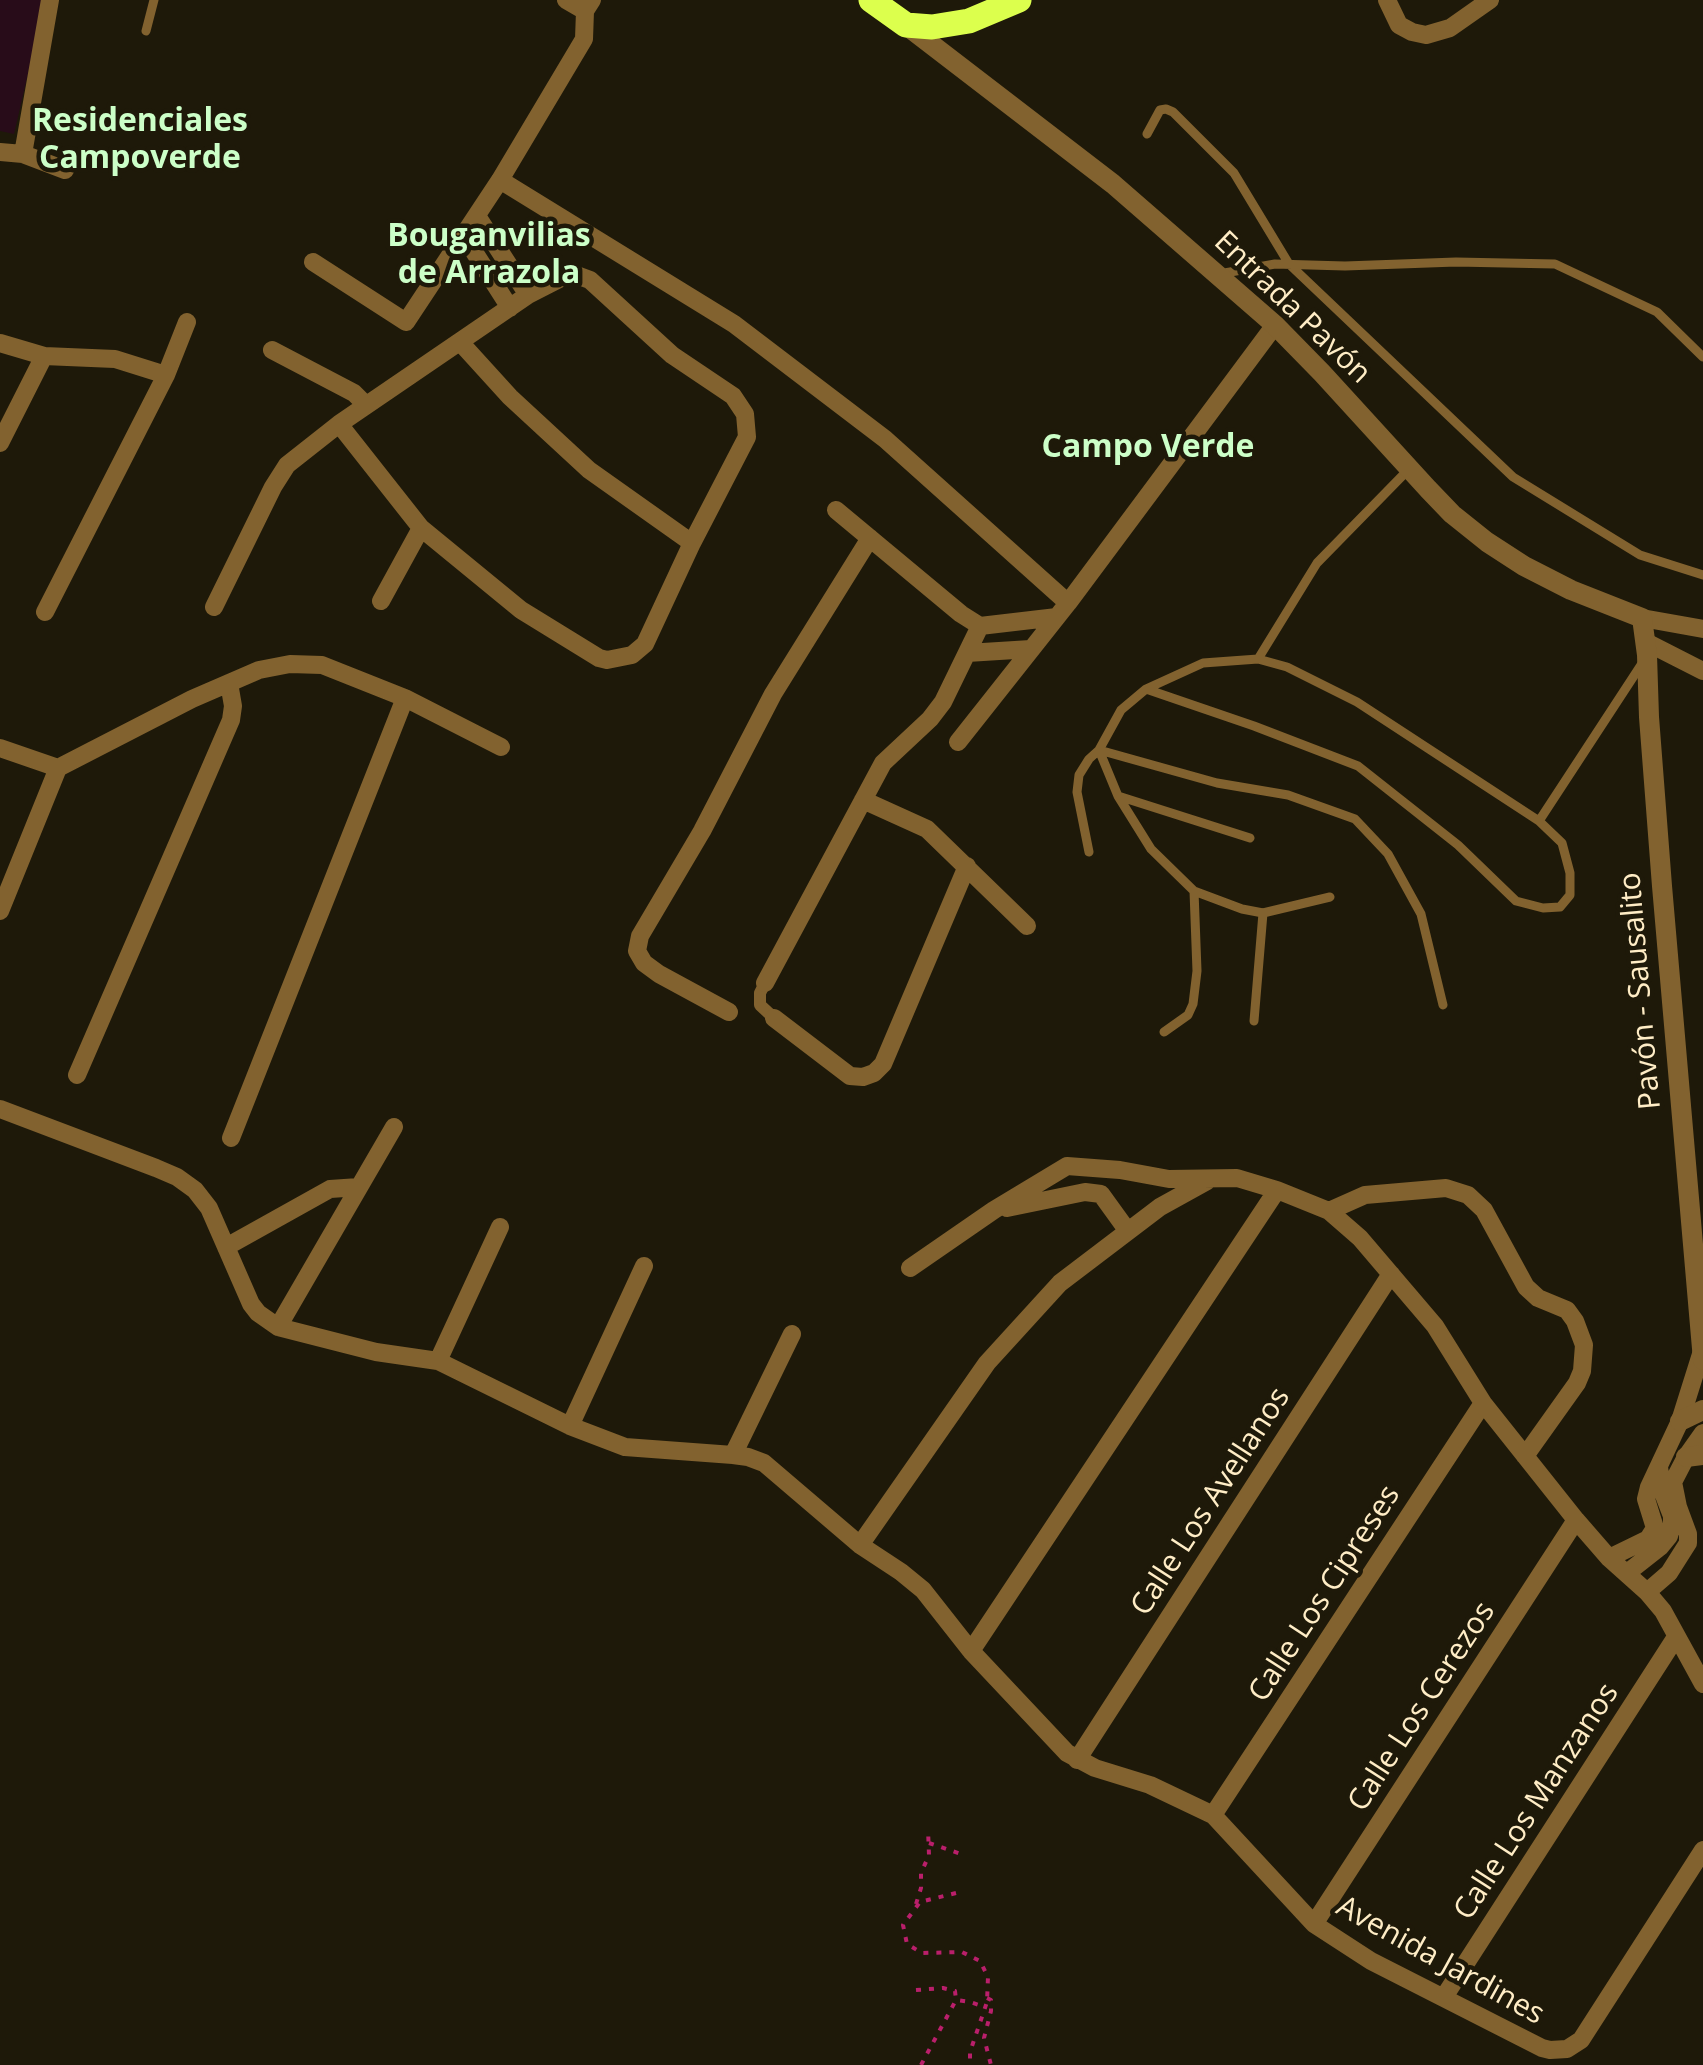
<!DOCTYPE html>
<html>
<head>
<meta charset="utf-8">
<style>
	body { margin:0 }
	canvas { display:block; background:#1e1909 }
</style>
</head>
<body>
<canvas width="1703" height="2065"></canvas>
<script>
const ctx = document.querySelector('canvas').getContext('2d');
ctx.lineJoin = 'round';
function paint(path, color) { ctx.fillStyle = color; ctx.fill(path, 'evenodd'); }
const toPath = rows => new Path2D(rows.map(r => 'M' + r).join(''));
function stroke(path, color, width, dash) { ctx.strokeStyle = color; ctx.lineWidth = width; ctx.lineCap = dash ? 'butt' : 'round'; ctx.setLineDash(dash || []); ctx.stroke(path); }
function write(font, color, halo, rows, align = 'center') {
  ctx.font = font + ' "Open Sans",sans-serif'; ctx.lineWidth = 9; ctx.setLineDash([]); ctx.textBaseline = 'middle'; ctx.strokeStyle = halo; ctx.fillStyle = color; for (const [text, x, y, turn = 0] of rows) {
    ctx.save(); ctx.translate(x, y); ctx.rotate((+turn || 0) * Math.PI / 180); ctx.textAlign = isNaN(turn) ? turn : align; if (halo) ctx.strokeText(text, 0, 0); ctx.fillText(text, 0, 0); ctx.restore();
  }
}
const green = toPath([
	[0,0,45,0,14,134,0,131]
]);
const path = toPath([
	[929,1843,961,1854],
	[956,1893,920,1902,903,1925,907,1944,922,1953,962,1952,980,1961,988,1977,987,2002,970,2052,970,2065],
	[916,1904,921,1888,921,1873,929,1855,928,1829],
	[916,1990,943,1988,955,1991,956,2000],
	[987,1998,991,2000,991,2011,984,2038,991,2065],
	[921,2065,956,2000,970,2002,985,2007]
]);
const service = toPath([
	[146,31,154,0],
	[1147,134,1160,110,1166,109,1173,112,1234,173,1289,264,1513,477,1640,555,1703,575],
	[1219,274,1275,264,1345,266,1456,262,1555,264,1657,312,1703,357],
	[1258,659,1317,563,1408,470],
	[1146,689,1254,726,1358,766,1458,845,1516,901,1543,908,1560,907,1570,895,1570,873,1562,843,1539,821],
	[1118,796,1250,838],
	[1089,852,1077,792,1079,775,1089,759,1099,750,1217,783,1288,795,1355,819,1388,854,1421,914,1443,1005],
	[1330,897,1263,913,1242,909,1194,891,1151,849,1118,796,1099,750,1121,710,1146,689,1203,663,1258,659,1287,667,1357,702,1539,821,1643,662],
	[1254,1021,1263,913],
	[1164,1032,1188,1015,1193,1004,1197,971,1194,891]
]);
const pedestrian = toPath([
	[765,983,760,993,760,1005,774,1018]
]);
const minor = toPath([
	[566,0,585,11],
	[1387,0,1399,25,1412,32,1426,35,1450,28,1490,0],
	[0,152,23,154,65,170],
	[23,154,50,0],
	[500,180,734,324,885,439,1068,603],
	[477,216,528,295],
	[464,236,510,308],
	[313,262,406,322,500,180,584,39,585,11,592,0],
	[460,342,510,397,589,470,692,543],
	[0,343,44,356,115,359,166,375],
	[272,350,354,393,366,405],
	[0,443,44,356],
	[836,510,961,614,980,626,1057,617],
	[381,601,421,528],
	[214,607,273,487,287,465,339,424,528,295,571,273,590,280,672,355,733,396,745,414,747,437,692,543,645,644,632,655,607,660,599,658,521,610,421,528,339,424],
	[45,612,166,375,187,322],
	[1642,618,1703,629],
	[1646,642,1703,671],
	[967,653,1031,649],
	[958,742,1068,603,1275,325],
	[0,748,58,768,192,699,259,670,290,664,322,665,405,698,501,747],
	[863,800,927,829,1027,926],
	[0,911,58,768],
	[765,983,883,763,930,719,943,702,980,626],
	[729,1012,659,974,644,963,637,951,640,936,702,831,773,694,870,538],
	[774,1018,850,1076,863,1077,874,1073,883,1064,967,866],
	[77,1075,231,720,233,706,229,683],
	[0,1109,156,1168,177,1177,195,1190,209,1208,251,1304,258,1313,278,1327,376,1352,438,1361,570,1426,625,1447,733,1455,748,1457,764,1463,860,1545,901,1572,923,1590,971,1651,1067,1753,1095,1768,1150,1785,1213,1815,1314,1924,1371,1961,1542,2048,1550,2050,1567,2049,1581,2040,1703,1850],
	[231,1138,405,698],
	[1007,1208,1085,1192,1101,1194,1127,1230],
	[1329,1211,1365,1195,1446,1188,1468,1195,1484,1210,1526,1287,1538,1298,1567,1310,1575,1321,1584,1345,1582,1371,1577,1383,1525,1456],
	[226,1247,330,1189,359,1187],
	[910,1268,994,1210,1067,1166,1120,1170,1169,1179,1237,1178,1277,1190,1329,1211,1360,1238,1435,1326,1483,1403,1576,1520,1609,1558,1647,1592,1663,1611,1703,1684],
	[278,1327,394,1127],
	[438,1361,500,1227],
	[570,1426,644,1266],
	[733,1455,792,1334],
	[860,1545,987,1363,1060,1283,1160,1207,1207,1181],
	[1609,1558,1648,1539,1655,1528,1646,1499,1649,1487,1680,1421,1702,1351],
	[1627,1573,1660,1547,1669,1536,1672,1525,1672,1516,1662,1490,1659,1467],
	[1647,1592,1669,1573,1688,1543,1688,1534,1678,1507,1673,1482,1686,1457,1703,1433],
	[971,1651,1277,1190],
	[1077,1760,1391,1274],
	[1213,1815,1483,1403],
	[1314,1924,1576,1520],
	[1444,1997,1676,1637]
]);
const tertiary = toPath([
	[906,25,1113,184,1275,325,1322,373,1428,489,1452,514,1487,542,1524,566,1571,590,1642,618,1647,655,1649,717,1662,886,1703,1360],
	[1680,1421,1703,1410],
	[1686,1457,1703,1455]
]);
const primary = toPath([
	[871,0,906,25,932,27,969,21,1019,0]
]);
const streetNames = [
	["Entrada Pavón",1292,308,44],
	["Pavón - Sausalito",1641,991,-95],
	["Calle Los Avellanos",1211,1502,-57],
	["Calle Los Cipreses",1325,1594,-57],
	["Calle Los Cerezos",1422,1707,-57],
	["Calle Los Manzanos",1537,1802,-57],
	["Avenida Jardines",1440,1961,29]
];
const neighbourhoodNames = [
	["Residenciales",140,122],
	["Campoverde",140,159],
	["Bouganvilias",489,237],
	["de Arrazola",489,274],
	["Campo Verde",1148,448]
];
paint(green, '#280c19');
stroke(path, '#ba1f6b', 4, [5, 8]);
stroke(service, '#82622f', 9);
stroke(pedestrian, '#82622f', 12);
stroke(minor, '#82622f', 18);
stroke(tertiary, '#82622f', 20);
stroke(primary, '#dcff4d', 25);
write('30px', '#ffedc6', '#1e1909', streetNames);
write('bold 32px', '#ccffc8', '#1e1909', neighbourhoodNames);
</script>
</body>
</html>
